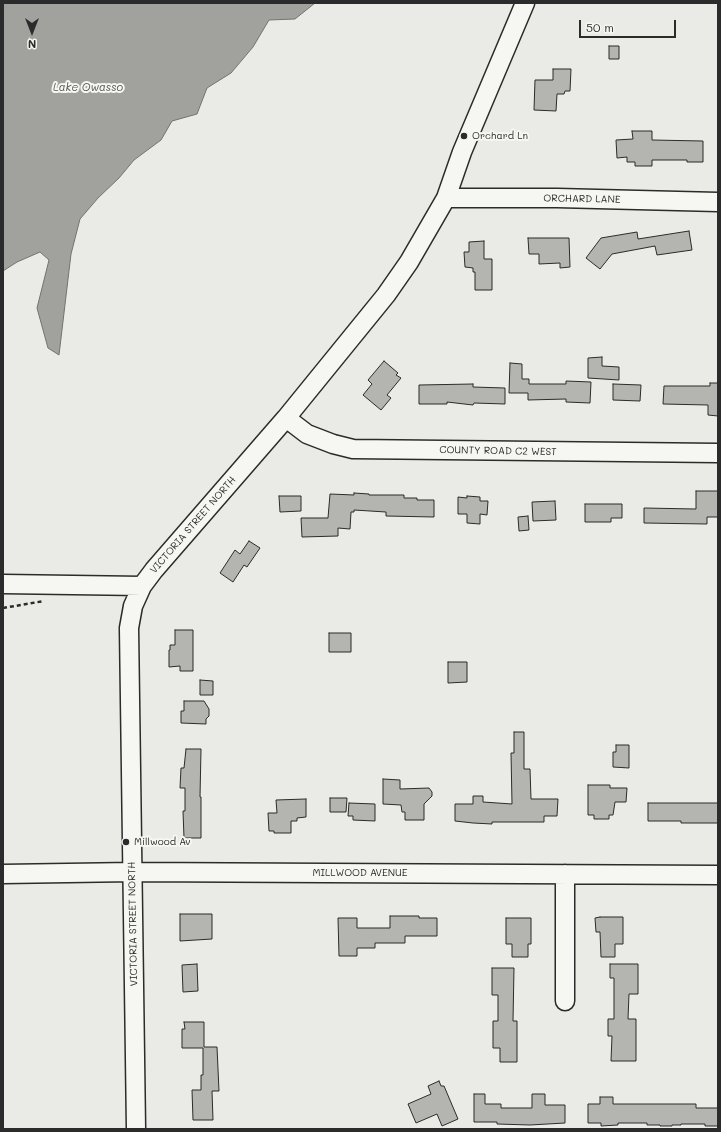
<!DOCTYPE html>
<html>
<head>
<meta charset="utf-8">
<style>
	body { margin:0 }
	#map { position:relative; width:721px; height:1132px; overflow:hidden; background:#eaeae6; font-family:Mali,sans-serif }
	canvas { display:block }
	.frame { position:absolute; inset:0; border:4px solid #2b2b2b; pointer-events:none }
	.north { position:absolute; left:12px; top:12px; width:40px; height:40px; -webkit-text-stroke:3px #f6f6f2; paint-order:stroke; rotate:180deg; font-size:11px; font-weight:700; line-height:16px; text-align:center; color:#2b2b2b }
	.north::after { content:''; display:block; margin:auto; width:14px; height:18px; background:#2b2b2b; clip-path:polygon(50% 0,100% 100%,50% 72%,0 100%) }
	.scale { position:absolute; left:579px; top:20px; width:97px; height:18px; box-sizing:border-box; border:2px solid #2b2b2b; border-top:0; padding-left:5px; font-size:12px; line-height:14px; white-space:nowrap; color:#2b2b2b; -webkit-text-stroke:3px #f6f6f2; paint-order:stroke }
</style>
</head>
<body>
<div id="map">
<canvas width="721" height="1132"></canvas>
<div class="frame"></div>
<div class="north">N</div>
<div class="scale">50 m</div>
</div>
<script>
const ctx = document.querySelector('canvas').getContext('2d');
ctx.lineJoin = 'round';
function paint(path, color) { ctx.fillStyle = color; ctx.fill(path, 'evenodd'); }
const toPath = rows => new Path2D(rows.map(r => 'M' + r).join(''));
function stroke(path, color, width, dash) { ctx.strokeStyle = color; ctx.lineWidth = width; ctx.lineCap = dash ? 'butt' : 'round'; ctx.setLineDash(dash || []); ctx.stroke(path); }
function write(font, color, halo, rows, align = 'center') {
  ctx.font = font + ' Mali,sans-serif'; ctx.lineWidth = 4; ctx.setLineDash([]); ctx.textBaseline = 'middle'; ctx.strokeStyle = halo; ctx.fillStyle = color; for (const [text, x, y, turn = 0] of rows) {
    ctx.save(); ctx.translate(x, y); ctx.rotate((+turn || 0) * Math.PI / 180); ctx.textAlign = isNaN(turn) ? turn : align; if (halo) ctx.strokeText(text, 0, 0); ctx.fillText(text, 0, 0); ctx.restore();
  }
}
const water = toPath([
	[3,3,315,3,295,19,269,20,253,47,231,73,207,88,197,114,172,121,161,140,134,160,119,178,98,198,80,219,71,254,59,355,48,348,37,308,49,260,40,252,17,262,3,271,3,3]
]);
const building = toPath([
	[609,46,619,46,619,59,609,59,609,46],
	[553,69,571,69,570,91,565,91,564,94,557,94,556,111,534,110,535,80,553,80,553,69],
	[632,131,652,131,652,140,703,141,703,162,687,162,687,160,652,160,652,166,635,166,635,162,627,162,627,157,617,158,616,140,633,139,632,131],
	[689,231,692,250,657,255,655,246,612,254,600,269,586,258,601,238,637,232,638,239,689,231],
	[528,238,569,238,570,267,560,268,560,263,539,264,539,254,529,254,528,238],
	[484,241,484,259,492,259,492,290,475,290,475,272,473,272,473,268,465,267,464,252,469,252,469,242,484,241],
	[602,357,602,366,619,367,619,380,588,378,588,358,602,357],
	[384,361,398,373,396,375,401,378,387,395,391,398,381,410,363,395,372,384,368,380,384,361],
	[510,363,522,364,522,379,529,379,529,384,566,384,566,381,591,382,590,403,566,402,566,399,528,400,528,393,509,393,510,363],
	[710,383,718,383,718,416,708,415,708,405,663,404,664,386,710,386,710,383],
	[473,384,473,387,505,388,505,404,474,403,473,405,447,402,447,404,419,404,419,385,473,384],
	[613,384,641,385,640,401,613,400,613,384],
	[696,491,718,491,718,517,707,517,707,524,644,523,644,508,696,509,696,491],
	[354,493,369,494,369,495,404,495,404,498,417,498,417,500,434,500,434,517,386,516,386,512,354,510,354,512,351,512,350,529,338,528,338,536,302,537,301,518,328,518,330,494,354,495,354,493],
	[279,496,301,496,301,511,280,512,279,496],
	[467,496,480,497,480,501,488,501,487,515,480,514,480,524,467,523,467,514,458,514,458,497,467,498,467,496],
	[555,501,556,520,533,521,532,502,555,501],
	[585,504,622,504,622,518,611,518,611,522,585,522,585,504],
	[528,516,529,530,519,531,518,517,528,516],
	[249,541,260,548,247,567,244,565,233,582,220,573,235,550,240,554,249,541],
	[175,630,193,630,193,671,180,671,180,666,169,667,169,650,170,650,170,645,175,645,175,630],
	[329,633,351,633,351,652,329,652,329,633],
	[448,662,467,662,467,682,448,683,448,662],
	[200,680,213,681,213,695,200,695,200,680],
	[184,701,204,701,209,709,209,716,206,719,206,724,181,723,181,711,184,711,184,701],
	[514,732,524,732,524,769,530,769,531,799,558,799,557,816,544,816,544,822,492,822,492,824,473,823,455,821,455,804,473,804,473,796,483,796,483,802,512,804,511,753,514,753,514,732],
	[616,745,629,745,629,768,613,767,613,752,616,752,616,745],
	[186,749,201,749,200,797,201,797,201,838,184,838,183,811,185,811,185,788,180,788,181,768,184,768,186,749],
	[383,779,400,780,400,789,429,788,432,792,432,796,424,804,424,820,405,820,405,812,402,812,401,805,383,804,383,779],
	[588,785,610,785,610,788,627,788,626,802,615,802,613,815,609,815,609,819,594,819,594,815,588,815,588,785],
	[330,798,347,798,346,812,330,812,330,798],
	[306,799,306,817,297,818,297,821,291,821,291,833,274,833,274,831,269,831,268,813,277,813,276,800,306,799],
	[349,803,375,804,375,821,353,820,353,816,348,816,349,803],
	[648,803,718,803,718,823,681,823,681,821,648,821,648,803],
	[180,914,212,914,212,939,180,941,180,914],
	[390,916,419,916,419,918,437,918,437,936,405,936,405,943,375,943,375,948,357,948,357,956,339,956,338,918,357,918,357,928,390,928,390,916],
	[600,917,623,917,623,944,615,944,615,957,601,957,600,932,596,932,595,918,600,917],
	[506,918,531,918,531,944,528,944,528,957,512,957,512,944,506,944,506,918],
	[197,964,198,991,183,992,182,965,197,964],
	[610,964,638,964,638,994,629,994,628,1019,636,1019,636,1061,611,1061,612,1036,608,1036,608,1019,614,1019,614,978,610,978,610,964],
	[492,968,514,968,513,1021,517,1021,517,1062,500,1062,500,1048,493,1048,493,1021,498,1021,498,995,492,995,492,968],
	[184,1022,204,1022,204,1047,217,1047,219,1091,212,1091,213,1120,193,1120,192,1090,201,1090,201,1075,203,1075,203,1048,182,1048,182,1029,185,1029,184,1022],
	[439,1081,441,1086,444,1086,458,1119,442,1126,437,1114,416,1123,408,1104,431,1094,428,1086,439,1081],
	[474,1094,485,1094,485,1104,501,1104,501,1108,532,1108,532,1094,545,1094,545,1105,565,1105,565,1123,530,1125,497,1124,497,1122,474,1122,474,1094],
	[600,1097,613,1097,613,1104,696,1104,696,1108,718,1108,718,1126,705,1126,705,1124,681,1124,681,1125,672,1125,672,1126,660,1126,660,1125,647,1125,647,1123,618,1123,618,1125,601,1126,601,1123,588,1123,588,1104,600,1104,600,1097]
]);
const path = toPath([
	[3,608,44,601]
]);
const minor = toPath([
	[446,198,557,198,718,202],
	[286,418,307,434,333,444,353,449,718,453],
	[3,584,142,586],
	[3,874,132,872,718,875],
	[565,874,565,1001],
	[136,1129,129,628,133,606,142,586,154,570,286,418,386,295,409,262,446,198,462,152,525,3]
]);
const markers = [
	[464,136,4,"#2b2b2b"],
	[126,842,4,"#2b2b2b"]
];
const poiNames = [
	["Orchard Ln",472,136],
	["Millwood Av",134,842]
];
const streetNames = [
	["ORCHARD LANE",582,199,1],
	["COUNTY ROAD C2 WEST",498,451,1],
	["VICTORIA STREET NORTH",193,525,-49],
	["MILLWOOD AVENUE",360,873],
	["VICTORIA STREET NORTH",133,924,-91]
];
const waterNames = [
	["Lake Owasso",88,88]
];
paint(water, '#a1a19e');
stroke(water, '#727270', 1);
paint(building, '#b4b4b1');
stroke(building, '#2b2b2b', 1);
stroke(minor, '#2b2b2b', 21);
stroke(path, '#2b2b2b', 2.5, [4, 3]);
stroke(minor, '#f6f6f2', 18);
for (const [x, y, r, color] of markers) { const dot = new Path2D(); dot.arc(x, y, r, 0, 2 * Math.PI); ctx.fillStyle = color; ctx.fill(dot); stroke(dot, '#f6f6f2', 1.5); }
write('10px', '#2b2b2b', '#f6f6f2', poiNames, 'left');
write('10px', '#2b2b2b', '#f6f6f2', streetNames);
write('italic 11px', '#545453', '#f6f6f2', waterNames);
</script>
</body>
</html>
